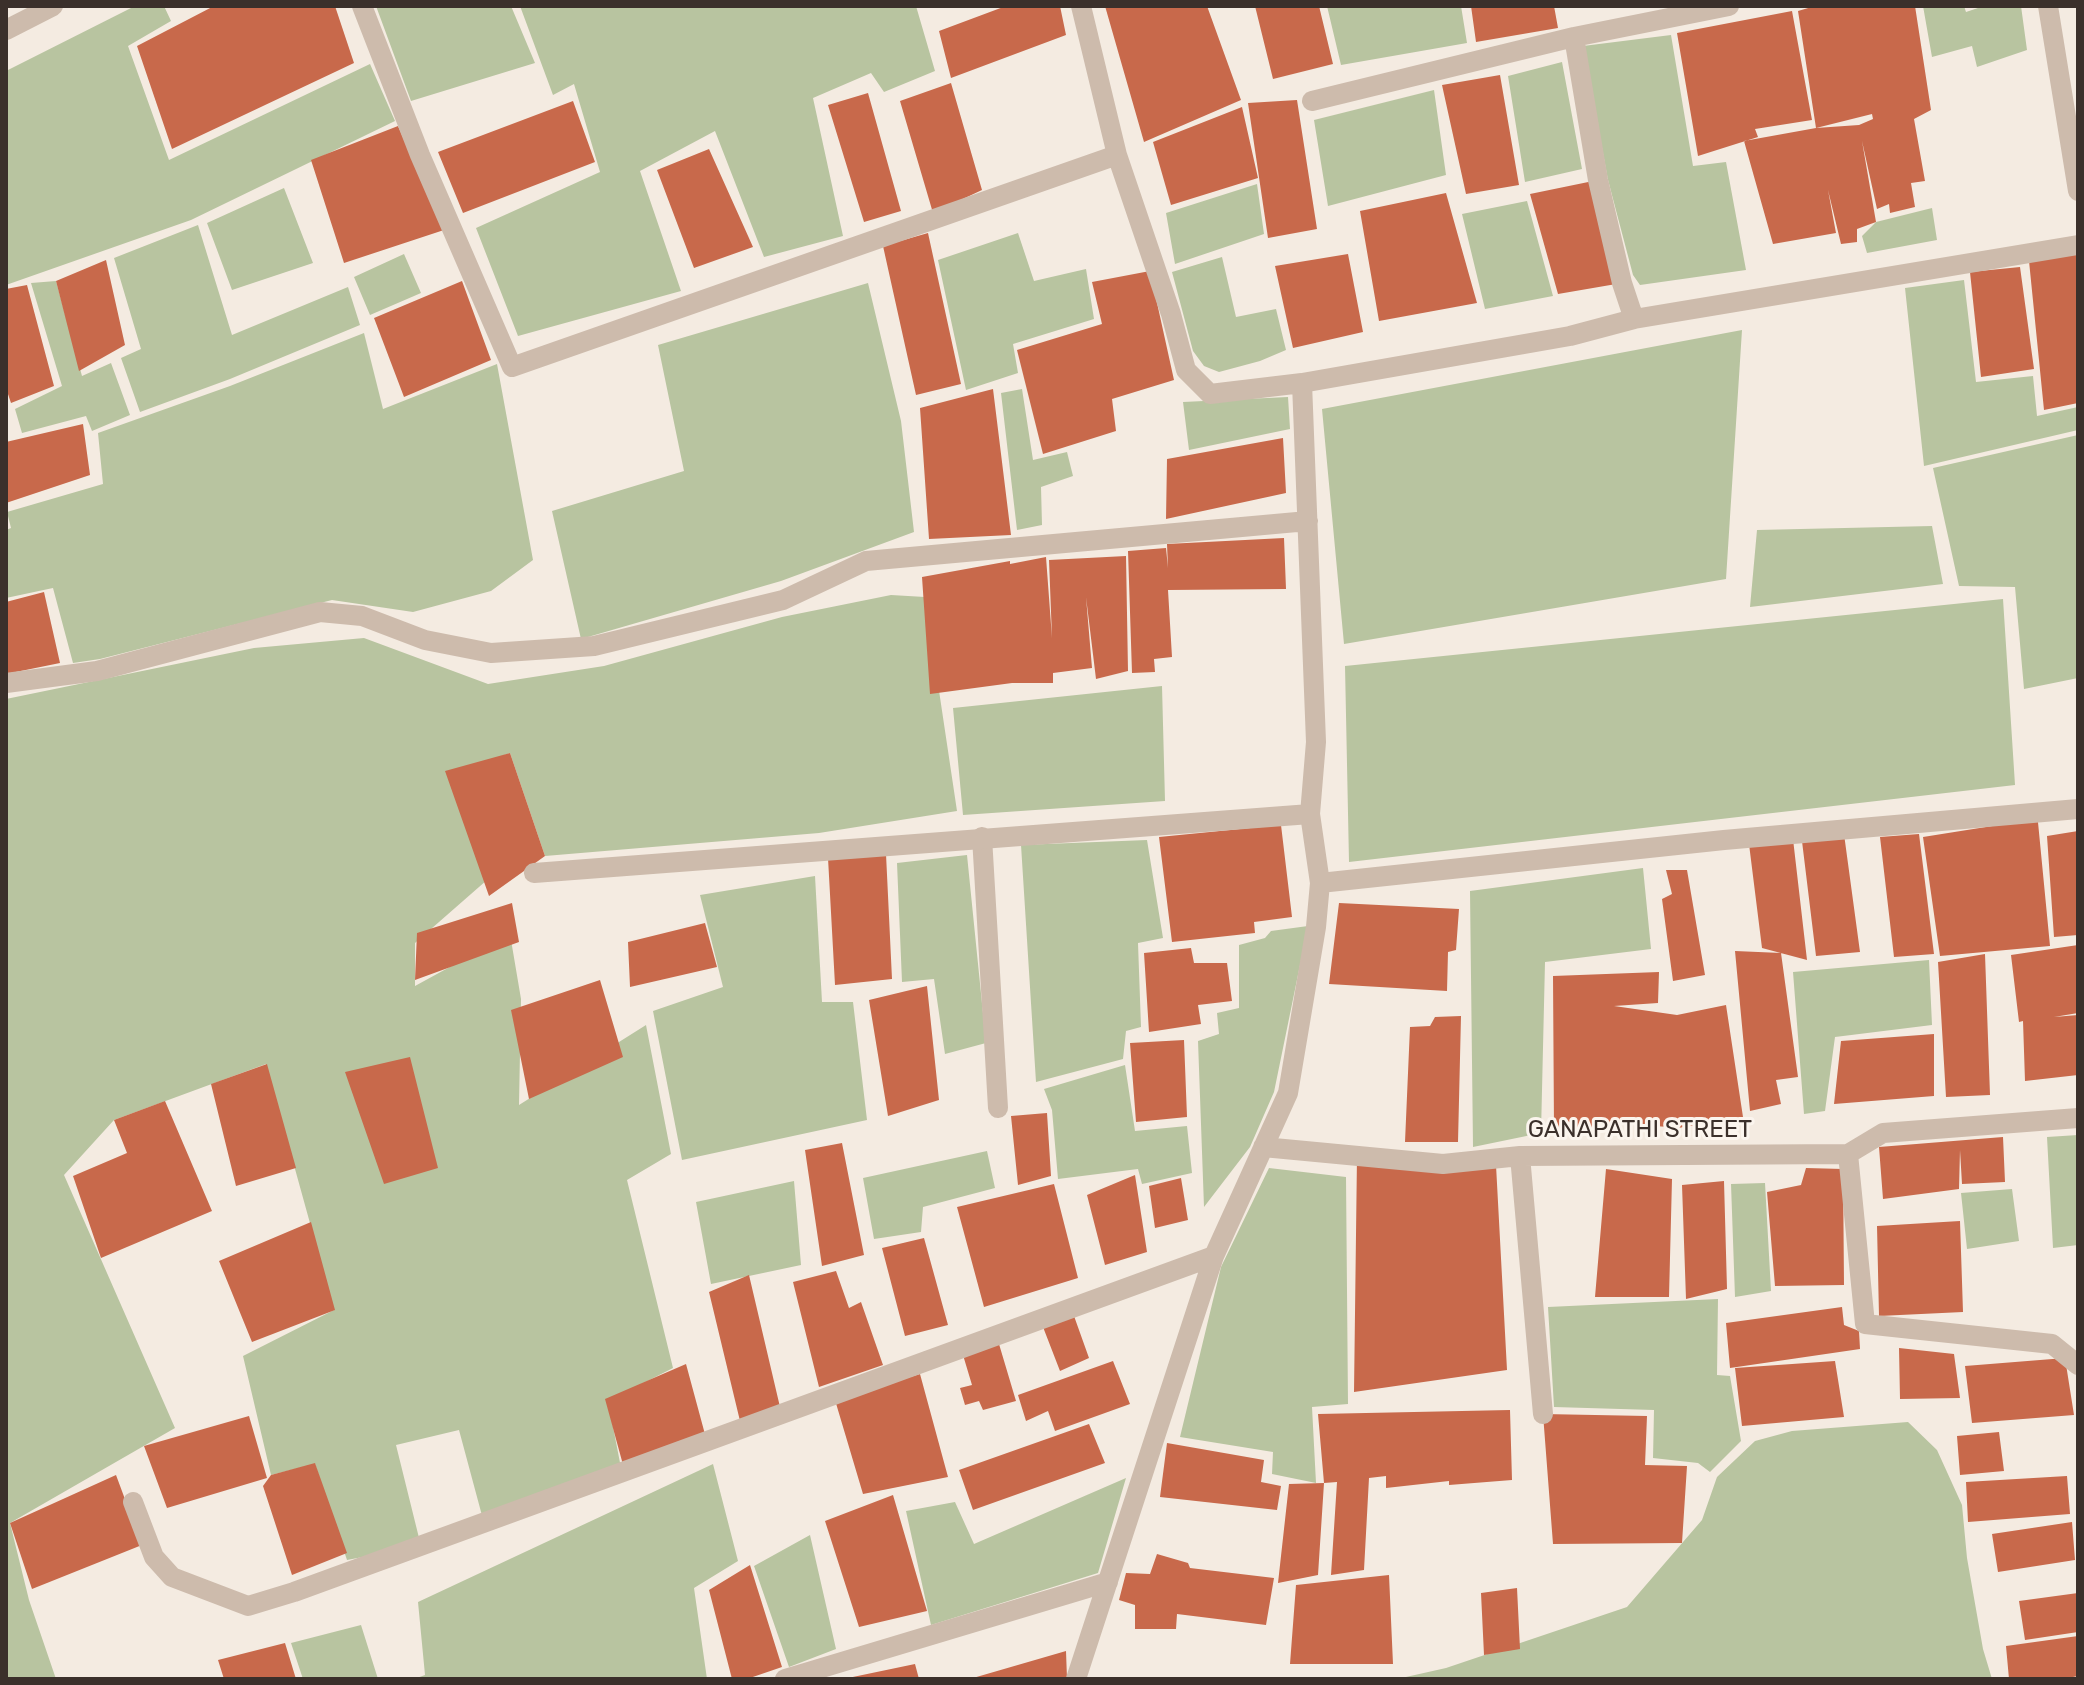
<!DOCTYPE html>
<html>
<head>
<meta charset="utf-8">
<style>
	body { margin:0 }
	#map { position:relative; width:2084px; height:1685px; overflow:hidden; background:#f4ebe1; font-family:Rubik,sans-serif }
	canvas { display:block }
	.frame { position:absolute; inset:0; border:8px solid #3b302b; pointer-events:none }
</style>
</head>
<body>
<div id="map">
<canvas width="2084" height="1685"></canvas>
<div class="frame"></div>
</div>
<script>
const ctx = document.querySelector('canvas').getContext('2d');
ctx.lineJoin = 'round';
function paint(path, color) { ctx.fillStyle = color; ctx.fill(path, 'evenodd'); }
const toPath = rows => new Path2D(rows.map(r => 'M' + r).join(''));
function stroke(path, color, width, dash) { ctx.strokeStyle = color; ctx.lineWidth = width; ctx.lineCap = dash ? 'butt' : 'round'; ctx.setLineDash(dash || []); ctx.stroke(path); }
function write(font, color, halo, rows, align = 'center') {
  ctx.font = font + ' Rubik,sans-serif'; ctx.lineWidth = 6; ctx.setLineDash([]); ctx.textBaseline = 'middle'; ctx.strokeStyle = halo; ctx.fillStyle = color; for (const [text, x, y, turn = 0] of rows) {
    ctx.save(); ctx.translate(x, y); ctx.rotate((+turn || 0) * Math.PI / 180); ctx.textAlign = isNaN(turn) ? turn : align; if (halo) ctx.strokeText(text, 0, 0); ctx.fillText(text, 0, 0); ctx.restore();
  }
}
const green = toPath([
	[135,6,164,6,171,21,128,46,169,160,370,64,395,121,191,220,6,285,6,71],
	[376,6,511,6,535,63,411,101],
	[520,6,916,6,935,71,884,92,871,73,813,98,843,236,764,257,715,131,640,171,681,291,518,336,476,228,600,172,574,84,553,95],
	[1327,6,1461,6,1467,43,1341,65],
	[1923,6,1964,6,1966,12,1984,6,2021,6,2027,50,1977,67,1972,46,1932,57],
	[1671,35,1693,166,1726,162,1746,270,1640,285,1633,275,1608,180,1583,46],
	[1562,62,1582,169,1525,182,1508,76],
	[1434,90,1446,175,1328,206,1314,120],
	[1257,184,1264,234,1175,264,1166,213],
	[284,188,313,263,232,290,207,223],
	[1527,201,1553,296,1485,309,1462,214],
	[1932,208,1937,240,1867,253,1862,236,1876,222],
	[198,225,232,335,348,287,360,325,230,379,140,412,121,358,141,349,114,258],
	[1018,233,1034,281,1086,269,1094,319,1013,344,1018,373,966,390,938,260],
	[404,254,421,293,370,315,354,277],
	[1222,257,1236,317,1276,309,1286,350,1260,361,1219,372,1204,366,1193,351,1172,272],
	[1964,280,1976,382,2033,376,2037,416,2078,407,2078,430,1924,466,1905,288],
	[56,281,82,376,111,363,130,415,92,431,86,416,22,433,15,409,62,386,31,283],
	[868,283,901,421,914,532,781,581,581,639,552,511,684,471,658,345],
	[1742,330,1726,579,1344,644,1322,409],
	[364,333,383,409,497,364,533,560,491,591,413,612,332,600,100,659,73,663,53,588,6,598,6,530,11,528,7,512,103,484,98,433,230,386],
	[1022,389,1033,460,1067,452,1073,476,1041,487,1042,525,1017,530,1001,393],
	[1288,397,1290,429,1189,450,1183,402],
	[2078,435,2078,678,2024,689,2015,587,1959,586,1933,468],
	[1932,526,1943,584,1750,607,1757,530],
	[891,595,925,597,957,811,819,833,545,856,510,753,450,775,495,873,415,943,415,986,510,934,521,999,519,1105,646,1025,671,1154,627,1180,673,1368,608,1401,622,1473,484,1523,459,1430,396,1445,421,1546,347,1560,315,1464,271,1475,243,1356,334,1310,266,1064,114,1120,64,1175,175,1428,10,1523,29,1600,56,1679,6,1679,6,699,254,648,364,638,488,684,604,666,782,617],
	[2003,599,2015,785,1349,862,1345,666],
	[1162,686,1165,801,963,815,953,708],
	[1147,840,1163,938,1138,943,1141,1027,1126,1031,1123,1059,1036,1082,1021,845],
	[967,855,986,1043,945,1054,934,979,902,982,897,863],
	[1643,868,1651,949,1545,962,1541,1133,1473,1147,1470,891],
	[815,876,822,1002,853,1002,867,1120,682,1160,653,1011,723,987,700,895],
	[1308,926,1274,1092,1250,1147,1204,1207,1198,1041,1219,1034,1217,1013,1239,1008,1239,945,1265,938,1271,931],
	[1929,960,1932,1025,1835,1037,1825,1111,1804,1114,1793,972],
	[1125,1065,1135,1131,1187,1126,1192,1173,1142,1184,1138,1169,1058,1179,1052,1110,1044,1089],
	[2078,1135,2078,1245,2053,1248,2047,1137],
	[987,1151,995,1188,923,1207,921,1232,874,1239,863,1178],
	[1269,1168,1346,1177,1348,1404,1312,1407,1316,1483,1272,1474,1273,1452,1180,1437,1221,1267],
	[794,1181,801,1265,711,1284,696,1202],
	[1765,1183,1771,1291,1735,1297,1731,1184],
	[2012,1189,2019,1241,1967,1249,1961,1193],
	[1718,1299,1717,1375,1730,1376,1741,1441,1710,1472,1698,1463,1653,1458,1654,1410,1554,1407,1548,1307],
	[1908,1422,1937,1450,1962,1505,1967,1558,1983,1649,1992,1679,1397,1679,1446,1668,1627,1607,1702,1520,1717,1477,1755,1441,1792,1431],
	[713,1464,738,1561,694,1588,707,1679,414,1679,425,1675,418,1602],
	[1126,1478,1098,1573,931,1625,906,1511,955,1502,974,1544],
	[810,1535,836,1649,789,1667,754,1566],
	[361,1625,378,1679,303,1679,291,1643]
]);
const building = toPath([
	[214,6,335,6,354,63,172,149,137,46],
	[1006,6,1060,6,1066,35,951,78,939,31],
	[1105,6,1207,6,1241,100,1144,142],
	[1255,6,1319,6,1333,64,1273,79],
	[1471,6,1554,6,1558,28,1476,42],
	[1815,6,1915,6,1931,110,1914,119,1925,181,1911,183,1915,207,1890,213,1889,204,1877,209,1862,141,1876,222,1857,229,1857,242,1841,244,1828,190,1836,233,1773,244,1744,141,1816,128,1859,125,1873,119,1872,114,1816,128,1798,11],
	[1792,11,1812,120,1755,129,1758,137,1698,156,1677,33],
	[1500,75,1519,185,1466,194,1442,85],
	[951,83,982,190,933,213,900,101],
	[868,93,901,211,864,222,828,105],
	[1297,100,1317,229,1268,238,1248,103],
	[573,101,595,162,463,213,438,152],
	[1242,107,1258,178,1171,205,1153,142],
	[398,126,444,230,344,263,311,160],
	[709,149,753,247,694,268,657,170],
	[1598,180,1622,283,1558,294,1530,194],
	[1446,193,1477,303,1379,321,1360,211],
	[928,233,961,384,916,395,883,246],
	[1348,254,1363,332,1293,348,1275,266],
	[2078,254,2078,403,2044,410,2029,261],
	[106,260,125,345,79,371,56,281],
	[2020,267,2034,369,1981,377,1970,272],
	[1150,271,1174,380,1112,399,1116,431,1043,454,1017,350,1102,324,1092,282],
	[462,281,491,360,404,397,374,318],
	[27,285,54,386,11,403,6,388,6,289],
	[993,389,1011,535,929,539,920,408],
	[83,424,90,475,6,503,6,442],
	[1283,438,1286,493,1166,519,1167,459],
	[1284,538,1286,589,1168,590,1172,657,1154,659,1155,672,1132,673,1128,551,1166,548,1168,568,1167,544],
	[1126,556,1128,671,1096,679,1086,597,1092,668,1053,673,1053,683,1012,683,930,694,922,577,1010,561,1010,564,1046,557,1052,638,1049,560],
	[44,592,60,663,6,674,6,602],
	[510,753,545,856,489,896,445,771],
	[2037,812,2050,946,1940,956,1923,837,2011,823],
	[1281,825,1292,917,1254,922,1255,933,1172,942,1159,837],
	[2078,831,2078,935,2054,937,2047,836],
	[1801,833,1844,834,1860,952,1816,956],
	[1919,834,1934,954,1894,957,1880,837],
	[1793,839,1807,960,1762,948,1749,844],
	[886,854,892,979,835,985,828,858],
	[1666,870,1687,870,1705,975,1673,981,1662,899,1672,894],
	[512,903,519,942,415,980,417,933],
	[1339,903,1459,909,1456,950,1448,952,1447,991,1329,984],
	[705,923,717,967,630,987,628,942],
	[2078,945,2078,1013,2054,1017,2078,1015,2078,1075,2025,1081,2023,1021,2019,1022,2011,955],
	[1191,948,1194,963,1227,963,1232,1001,1198,1005,1201,1024,1149,1032,1144,953],
	[1735,951,1781,953,1798,1077,1776,1080,1781,1104,1750,1111],
	[1985,954,1990,1095,1946,1097,1938,962],
	[1659,972,1658,1003,1614,1006,1677,1015,1726,1005,1743,1117,1678,1128,1612,1122,1612,1129,1554,1129,1553,976],
	[600,980,623,1057,529,1099,511,1010],
	[927,986,939,1100,888,1116,869,1000],
	[1461,1016,1458,1142,1405,1142,1410,1027,1430,1026,1435,1017],
	[1934,1034,1934,1096,1834,1104,1841,1041],
	[1184,1040,1187,1117,1136,1122,1130,1043],
	[410,1057,438,1168,384,1184,345,1072],
	[267,1064,296,1168,236,1186,211,1084],
	[165,1101,212,1211,101,1258,73,1176,127,1153,114,1120],
	[1047,1113,1051,1176,1018,1185,1011,1116],
	[2003,1137,2005,1182,1962,1184,1960,1150,1959,1189,1883,1199,1879,1147],
	[842,1143,864,1255,822,1266,805,1150],
	[1357,1156,1496,1165,1507,1370,1354,1392],
	[1806,1168,1843,1169,1844,1285,1775,1286,1767,1192,1801,1185],
	[1606,1169,1672,1179,1669,1297,1595,1297],
	[1135,1175,1147,1252,1105,1265,1087,1195],
	[1181,1178,1188,1220,1155,1228,1149,1186],
	[1724,1181,1727,1289,1686,1299,1682,1185],
	[1054,1184,1078,1278,984,1307,957,1207],
	[1960,1221,1963,1312,1879,1316,1877,1226],
	[311,1222,335,1310,252,1342,219,1261],
	[924,1238,948,1325,905,1336,882,1248],
	[836,1271,849,1308,861,1302,883,1365,819,1387,793,1282],
	[749,1275,780,1407,740,1421,709,1292],
	[1842,1307,1844,1325,1859,1331,1860,1349,1730,1368,1726,1323],
	[1074,1316,1089,1358,1060,1371,1043,1327],
	[999,1344,1016,1401,983,1410,979,1401,965,1405,960,1388,972,1385,963,1355],
	[1899,1348,1954,1354,1960,1398,1900,1399],
	[2065,1358,2074,1415,1972,1423,1965,1366],
	[1113,1361,1130,1404,1055,1431,1048,1411,1026,1421,1018,1395],
	[1835,1361,1844,1417,1742,1426,1735,1368],
	[686,1364,706,1438,625,1472,605,1399],
	[920,1374,948,1477,863,1494,835,1400],
	[1510,1410,1512,1480,1449,1485,1449,1481,1386,1488,1386,1476,1369,1478,1364,1570,1331,1575,1337,1482,1324,1483,1318,1575,1278,1583,1289,1484,1324,1483,1318,1414],
	[1543,1414,1647,1416,1645,1465,1687,1466,1682,1543,1553,1544],
	[249,1416,267,1478,167,1508,144,1446],
	[1089,1424,1105,1463,973,1510,959,1470],
	[1999,1432,2004,1471,1960,1475,1957,1436],
	[1167,1443,1264,1460,1261,1482,1281,1486,1277,1510,1160,1497],
	[315,1463,347,1553,292,1575,263,1486,271,1475],
	[116,1475,142,1545,32,1589,10,1523],
	[2067,1476,2070,1514,1968,1522,1966,1482],
	[893,1495,927,1611,859,1627,825,1521],
	[2072,1522,2075,1560,1998,1572,1992,1534],
	[1157,1554,1188,1563,1190,1568,1274,1578,1266,1625,1177,1614,1176,1629,1135,1629,1135,1605,1119,1600,1126,1573,1150,1574],
	[750,1565,782,1667,747,1679,732,1679,709,1590],
	[1389,1575,1393,1664,1290,1664,1296,1585],
	[1517,1588,1520,1649,1484,1655,1481,1593],
	[2078,1593,2078,1632,2025,1640,2019,1601],
	[2078,1636,2078,1676,2063,1679,2009,1679,2006,1646],
	[285,1643,296,1679,224,1679,218,1660],
	[1066,1651,1067,1679,973,1679,973,1678],
	[915,1664,919,1679,848,1679,848,1678]
]);
const lane = toPath([
	[982,837,998,1108]
]);
const street = toPath([
	[362,6,420,155,512,367,1117,155],
	[1081,6,1117,155,1171,314,1186,370,1210,394,1302,383,1570,336,1634,319,2078,245],
	[2048,6,2078,191],
	[6,30,53,6],
	[1574,37,1598,180,1622,283,1634,319],
	[1312,101,1574,37,1729,6],
	[6,683,97,671,320,612,362,616,425,640,491,653,594,646,783,600,866,561,1308,521],
	[534,873,1310,814],
	[1320,883,1724,840,2078,809],
	[1263,1147,1443,1164,1520,1156,1848,1154],
	[1848,1154,1865,1324,2052,1344,2078,1365],
	[1848,1154,1883,1133,2078,1118],
	[1520,1156,1543,1414],
	[133,1502,154,1557,172,1577,248,1606,294,1592,1214,1256],
	[785,1679,1108,1582],
	[1076,1679,1214,1256,1288,1093,1316,927,1320,883,1310,814,1316,742,1302,383]
]);
const streetNames = [
	["GANAPATHI STREET",1640,1130]
];
paint(green, '#b8c4a0');
paint(building, '#c8694b');
stroke(lane, '#cdbbac', 20);
stroke(street, '#cdbbac', 20);
write('24px', '#3b302b', '#fbf5ee', streetNames);
</script>
</body>
</html>
